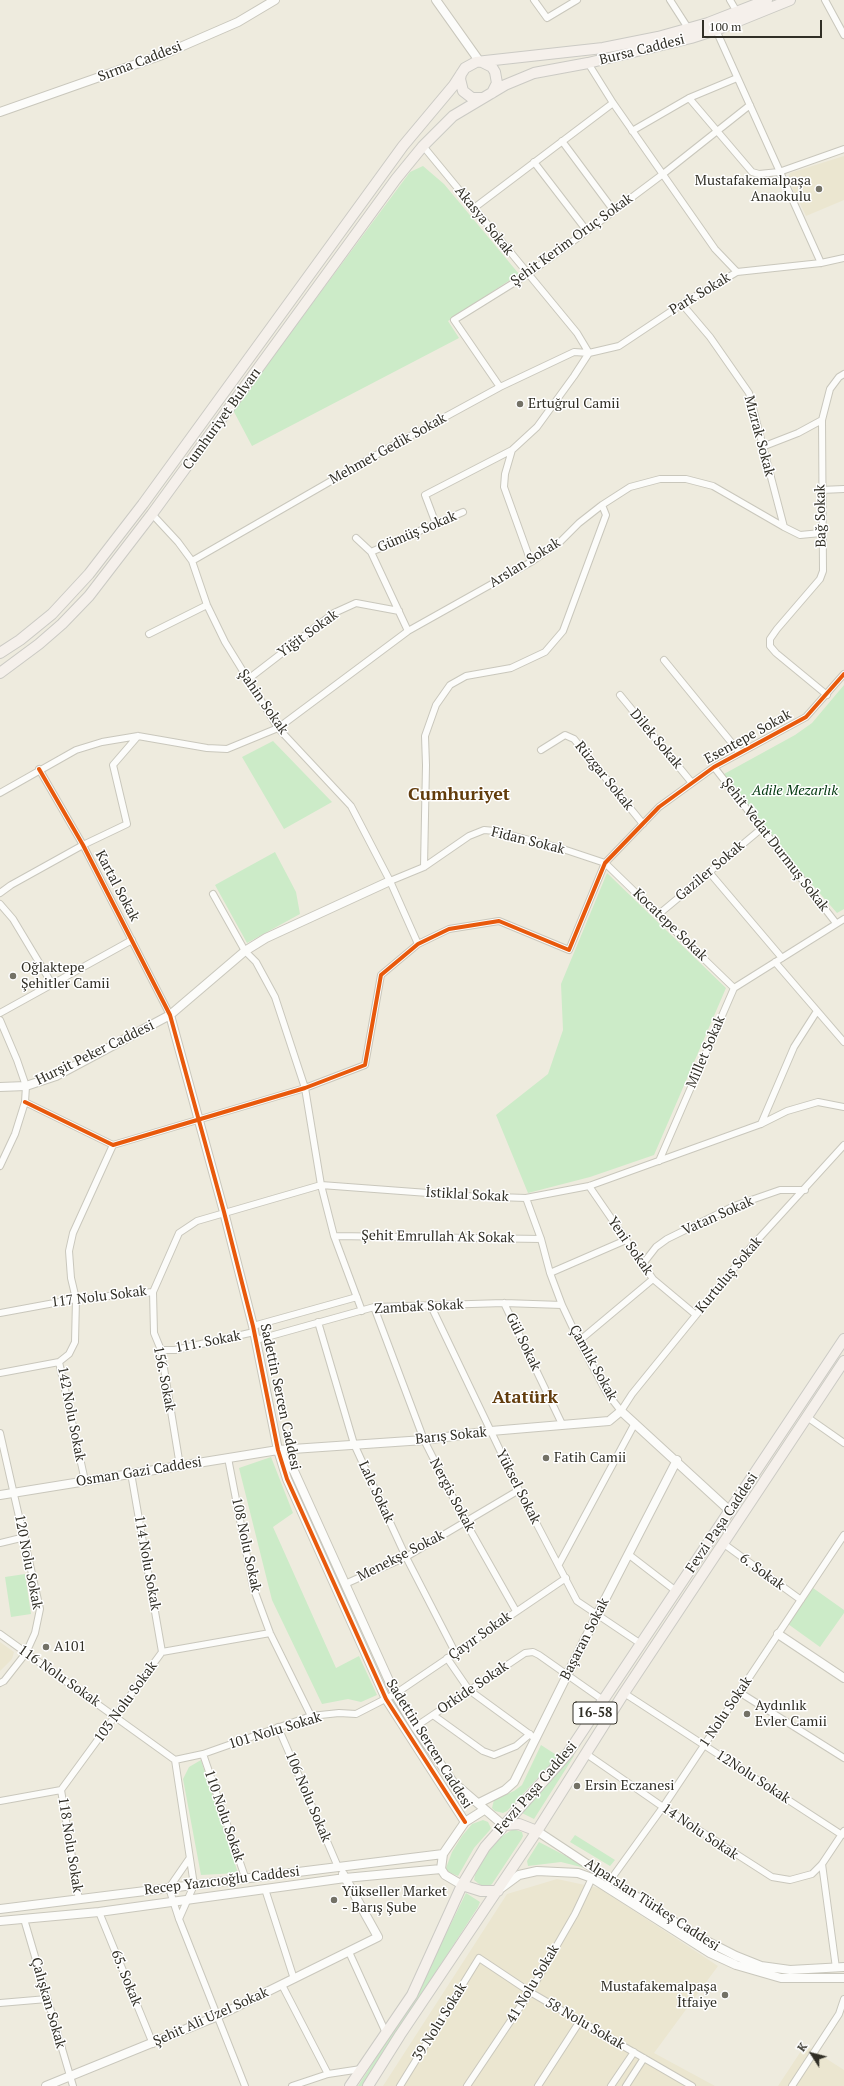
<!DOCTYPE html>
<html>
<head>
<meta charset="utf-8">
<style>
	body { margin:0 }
	#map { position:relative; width:844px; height:2086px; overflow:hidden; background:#eeebde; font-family:"PT Serif",serif }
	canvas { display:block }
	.north { position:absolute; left:792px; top:2034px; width:40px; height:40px; -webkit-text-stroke:3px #fff; paint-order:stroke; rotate:306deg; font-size:11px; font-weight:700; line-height:16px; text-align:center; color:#312f26 }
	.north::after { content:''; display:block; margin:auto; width:14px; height:18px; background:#312f26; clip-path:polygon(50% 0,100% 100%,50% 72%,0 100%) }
	.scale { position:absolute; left:702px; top:20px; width:120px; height:18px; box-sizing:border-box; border:2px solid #312f26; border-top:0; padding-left:5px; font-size:12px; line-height:14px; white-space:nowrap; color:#312f26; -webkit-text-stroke:3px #fff; paint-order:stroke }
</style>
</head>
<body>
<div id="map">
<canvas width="844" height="2086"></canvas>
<div class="north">K</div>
<div class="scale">100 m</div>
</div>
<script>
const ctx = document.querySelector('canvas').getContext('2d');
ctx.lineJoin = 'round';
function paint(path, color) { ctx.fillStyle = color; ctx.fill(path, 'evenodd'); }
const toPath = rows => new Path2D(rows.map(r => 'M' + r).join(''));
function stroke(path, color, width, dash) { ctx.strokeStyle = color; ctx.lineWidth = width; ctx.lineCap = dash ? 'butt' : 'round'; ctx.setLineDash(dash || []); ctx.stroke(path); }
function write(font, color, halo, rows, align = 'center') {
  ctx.font = font + ' "PT Serif",serif'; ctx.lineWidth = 3; ctx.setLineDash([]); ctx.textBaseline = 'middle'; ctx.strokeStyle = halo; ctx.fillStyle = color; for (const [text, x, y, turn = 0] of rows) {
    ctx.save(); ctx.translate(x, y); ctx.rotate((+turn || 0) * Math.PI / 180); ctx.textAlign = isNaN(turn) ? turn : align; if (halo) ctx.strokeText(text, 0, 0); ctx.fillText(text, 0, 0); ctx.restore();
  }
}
const built = toPath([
	[844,156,844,200,806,216,788,179,790,173],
	[0,1642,14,1652,12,1659,0,1671],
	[557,1879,599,1888,718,1966,654,2053,715,2086,383,2086,507,1894],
	[805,2045,844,2070,844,2086,778,2086]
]);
const green = toPath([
	[423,166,444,184,519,274,448,321,459,338,252,446,233,410,410,172],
	[844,685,844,909,837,913,758,823,724,774,795,735,812,723],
	[273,741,332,802,284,829,242,757],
	[275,852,296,892,300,914,247,943,215,885],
	[607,873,726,988,654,1155,590,1177,528,1193,496,1115,548,1074,563,1030,561,984],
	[271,1457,293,1513,273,1527,336,1668,359,1656,377,1695,361,1702,348,1699,322,1704,272,1600,239,1468],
	[25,1574,31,1614,11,1617,5,1577],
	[813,1588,844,1610,844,1613,820,1647,788,1624],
	[541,1745,558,1756,507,1811,503,1813,495,1811,492,1808,494,1800,514,1791,522,1785],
	[572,1755,574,1756,534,1819,522,1813],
	[201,1760,238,1873,201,1875,183,1779,189,1767],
	[483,1820,488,1822,491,1828,489,1831,474,1848,458,1876,448,1872,446,1868,452,1852,462,1836,472,1824],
	[513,1829,522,1832,523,1836,521,1840,492,1884,487,1888,483,1887,474,1880,475,1875,487,1853,501,1837],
	[575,1835,615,1860,610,1866,570,1842],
	[539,1842,585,1866,585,1868,561,1862,528,1866,527,1861],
	[466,1893,480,1902,478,1907,362,2086,358,2086,415,1997]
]);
const minor = toPath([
	[534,0,547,18,577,0],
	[670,0,688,28],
	[730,0,737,12],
	[825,0,844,35],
	[716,30,821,263],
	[588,63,613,103,715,249,737,272],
	[689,98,752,172,759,174,779,172,844,149],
	[632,131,689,98,737,78],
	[562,141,614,211],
	[423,146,577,333,589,353],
	[534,162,587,231],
	[474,208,613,103],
	[682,304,710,337,749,393,784,527,800,535,821,533],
	[500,387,454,320,528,274,587,231,663,174,750,105],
	[762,447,798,433,822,420],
	[821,490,844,489],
	[152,514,178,542,192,561,207,605,225,642,278,728,351,806,390,881,418,944],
	[436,524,425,495,512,450],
	[356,538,371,552,408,631],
	[371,552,463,512],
	[192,561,390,447,500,387,574,352,589,353,619,346,682,304,737,272,821,263,844,258],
	[531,562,504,487,505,474,512,450,537,427,574,376,589,353],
	[149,634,207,605],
	[664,660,740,753],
	[247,680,334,613,356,603,399,611],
	[620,695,692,783],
	[827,695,776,653,770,646,770,639,777,629,820,579,823,571,822,420,830,389,839,377,844,374],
	[541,750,565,735,574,739,643,824],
	[714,767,836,923],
	[39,769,83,845,170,1015],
	[0,793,76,750,102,742,138,736,207,748,227,749,278,728,408,631,531,562,559,543,579,523,602,505,630,487,660,479,686,479,713,486,784,527],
	[424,867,426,765,425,736,436,705,450,685,466,676,511,668,545,652,563,631,606,515,602,505],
	[709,872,782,958],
	[390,881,424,867,469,836,484,830,495,831,560,848,605,863,734,988],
	[0,893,11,885,83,845,127,824,113,765,138,736],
	[213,894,245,951,256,962,275,997,305,1088,321,1185,468,1196,526,1198,589,1186,761,1124,787,1111,818,1102,844,1107],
	[0,904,13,919,52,984],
	[659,914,761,829],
	[775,962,844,1042],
	[0,1013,132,940],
	[0,1020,17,1060,26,1086,25,1102,15,1134,0,1166],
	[25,1102,113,1145,305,1088,365,1065,381,975,418,944,449,929,499,921,569,950,605,863,659,807,714,767,806,717,844,674],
	[761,1124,794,1047,817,1011],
	[659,1161,734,988,844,919],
	[589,1186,653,1279,696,1315],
	[526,1198,541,1239,550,1273,562,1305,579,1341,607,1393,621,1411,632,1394,752,1246,844,1145],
	[334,1236,541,1239],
	[642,1265,656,1247,667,1239,734,1206,780,1190,805,1190],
	[550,1273,626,1240],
	[153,1292,154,1333,161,1350,180,1466],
	[504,1303,562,1424],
	[431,1306,519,1490,577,1601,641,1644],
	[374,1307,424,1440,465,1521,516,1611],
	[0,1313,76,1299,153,1292,179,1233,197,1221,321,1185,334,1236,362,1311],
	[318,1322,354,1444,406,1557,456,1654],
	[253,1326,357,1297],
	[256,1340,374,1307,504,1303,562,1305],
	[579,1341,653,1279],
	[161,1350,175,1350,254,1332],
	[0,1373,59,1362],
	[807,1417,844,1443],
	[0,1433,40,1609,35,1633,26,1653,4,1681,0,1683],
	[228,1458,253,1587,270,1633,311,1716],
	[131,1473,162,1652],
	[85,1481,59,1362,69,1354,75,1342,76,1299,71,1278,69,1251,73,1233,113,1145],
	[0,1543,25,1537],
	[724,1544,801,1600],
	[628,1554,676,1591],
	[559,1564,635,1423],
	[345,1584,406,1557,519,1490],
	[0,1634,175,1760],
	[447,1658,469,1690,536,1739],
	[739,1692,844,1758],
	[624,1693,842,1835],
	[433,1715,483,1751,494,1755,516,1746,530,1734],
	[278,1727,338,1867],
	[415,1727,525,1653,533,1652,539,1655,603,1700],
	[585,1753,663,1807,772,1877,790,1880,812,1874,822,1864,844,1831],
	[203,1754,245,1877],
	[175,1760,203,1754,311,1716,339,1713,356,1714,395,1694,566,1578],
	[175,1760,194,1885,179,1919],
	[61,1790,79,1900],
	[0,1801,61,1790,162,1652,270,1633],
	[189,1859,169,1888,179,1919,245,2086],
	[822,1864,836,1968],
	[606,1886,663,1807,844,1535],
	[265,1889,294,1979],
	[99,1912,153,2044],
	[24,1919,73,2086],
	[349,1952,386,2033],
	[282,1985,328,2074],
	[0,2003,47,1999],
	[292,2086,328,2074,361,2069],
	[400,2086,479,1958,530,1992,692,2086],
	[467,2086,530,1992,575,1914,592,1878],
	[538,2086,580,2021],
	[611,2086,634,2052],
	[626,2086,644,2058],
	[792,2086,839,2014,844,1999]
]);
const tertiary = toPath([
	[436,0,480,62],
	[0,112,162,55,238,22,275,0],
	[170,1015,224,1212,253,1326,278,1450,287,1479,386,1699,465,1822],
	[0,1087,26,1086,56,1076,170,1015,245,951,266,938,390,881],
	[282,1455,294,1471,395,1694,415,1727,453,1782,503,1825],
	[0,1495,278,1450,424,1440,491,1431,609,1421,621,1411,730,1511],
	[778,1634,844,1678],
	[479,1803,505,1790,514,1782,597,1615,677,1460],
	[537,1831,693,1934,736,1956,761,1966,790,1970,844,1967],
	[462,1885,445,1875,441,1869,443,1854,465,1822,484,1810],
	[500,1889,519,1875,537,1871,578,1873,592,1878,710,1953,736,1965,781,1978,844,1978],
	[0,1909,443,1854],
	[0,1921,99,1912,345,1878,441,1869],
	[46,2086,218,2016,378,1937,343,1874]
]);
const primary = toPath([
	[482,62,492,67,495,72,497,83,492,93],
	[461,74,460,79,463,91,472,98,483,98],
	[0,653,20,640,52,614,89,574,143,504,403,146,454,85,465,68,476,62,603,48,658,37,708,23,767,0],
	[0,673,39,644,62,624,89,596,152,514,396,179,423,146,453,116,505,85,534,73,588,63,691,38,716,30,790,0],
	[503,1825,519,1824,537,1831],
	[462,1885,481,1891,498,1891],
	[350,2086,412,1995,462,1885,485,1847,568,1753,844,1339],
	[368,2086,400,2035,537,1831,624,1693,844,1361]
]);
const cycleway = toPath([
	[39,769,83,845,170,1015,224,1212,253,1326,278,1450,287,1479,386,1699,465,1822],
	[25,1102,113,1145,305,1088,365,1065,381,975,418,944,449,929,499,921,569,950,605,863,659,807,714,767,806,717,844,674]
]);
const markers = [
	[819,189,4,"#737166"],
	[520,404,4,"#737166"],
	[13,976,4,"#737166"],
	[546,1458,4,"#737166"],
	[46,1647,4,"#737166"],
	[747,1714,4,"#737166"],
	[577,1786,4,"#737166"],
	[334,1900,4,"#737166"],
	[725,1995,4,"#737166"]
];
const shields = [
	[595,1713,44]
];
const shieldNames = [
	["16-58",595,1713]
];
const streetNames = [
	["Bursa Caddesi",642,50,-14],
	["Sırma Caddesi",140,62,-21],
	["Akasya Sokak",484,221,51],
	["Şehit Kerim Oruç Sokak",572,240,-36],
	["Park Sokak",700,294,-31],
	["Cumhuriyet Bulvarı",222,419,-54],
	["Mızrak Sokak",759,436,75],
	["Mehmet Gedik Sokak",388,449,-29],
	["Bağ Sokak",821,516,-91],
	["Gümüş Sokak",417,532,-23],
	["Arslan Sokak",525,563,-32],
	["Yiğit Sokak",308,634,-36],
	["Şahin Sokak",263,702,55],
	["Esentepe Sokak",748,737,-29],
	["Dilek Sokak",656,739,50],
	["Rüzgar Sokak",604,776,51],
	["Fidan Sokak",528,841,14],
	["Şehit Vedat Durmuş Sokak",775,845,52],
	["Gaziler Sokak",710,871,-40],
	["Kartal Sokak",117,886,62],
	["Kocatepe Sokak",670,925,44],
	["Millet Sokak",706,1052,-67],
	["Hurşit Peker Caddesi",95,1053,-26],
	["İstiklal Sokak",467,1195,3],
	["Vatan Sokak",718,1216,-24],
	["Şehit Emrullah Ak Sokak",438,1237,1],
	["Yeni Sokak",630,1246,55],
	["Kurtuluş Sokak",729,1275,-50],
	["117 Nolu Sokak",99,1297,-7],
	["Zambak Sokak",419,1307,-3],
	["111. Sokak",208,1342,-11],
	["Gül Sokak",523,1342,64],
	["Çamlık Sokak",593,1363,61],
	["156. Sokak",164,1379,79],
	["Sadettin Sercen Caddesi",280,1397,78],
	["142 Nolu Sokak",71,1414,79],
	["Barış Sokak",451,1436,-6],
	["Osman Gazi Caddesi",139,1472,-9],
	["Yüksel Sokak",518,1487,63],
	["Lale Sokak",376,1492,65],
	["Nergis Sokak",452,1495,62],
	["Fevzi Paşa Caddesi",722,1523,-56],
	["108 Nolu Sokak",246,1545,78],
	["Menekşe Sokak",401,1556,-27],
	["120 Nolu Sokak",28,1562,79],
	["114 Nolu Sokak",147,1563,80],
	["6. Sokak",762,1572,36],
	["Çayır Sokak",480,1636,-35],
	["Başaran Sokak",585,1639,-63],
	["116 Nolu Sokak",59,1676,35],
	["Orkide Sokak",473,1688,-34],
	["103 Nolu Sokak",126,1702,-54],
	["1 Nolu Sokak",726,1712,-56],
	["101 Nolu Sokak",275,1731,-17],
	["Sadettin Sercen Caddesi",429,1744,58],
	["12Nolu Sokak",753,1777,33],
	["Fevzi Paşa Caddesi",536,1788,-49],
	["106 Nolu Sokak",308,1797,67],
	["110 Nolu Sokak",224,1816,71],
	["14 Nolu Sokak",700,1832,34],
	["118 Nolu Sokak",70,1845,81],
	["Recep Yazıcıoğlu Caddesi",222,1881,-7],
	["Alparslan Türkeş Caddesi",652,1905,33],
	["65. Sokak",126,1978,68],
	["41 Nolu Sokak",533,1984,-59],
	["Çalışkan Sokak",48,2003,74],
	["Şehit Ali Uzel Sokak",211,2017,-24],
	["39 Nolu Sokak",440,2022,-58],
	["58 Nolu Sokak",585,2024,30]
];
const poiNames = [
	["Mustafakemalpaşa",811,181,"right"],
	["Anaokulu",811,197,"right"],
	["Ertuğrul Camii",528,404],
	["Oğlaktepe",21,968],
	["Şehitler Camii",21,984],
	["Fatih Camii",554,1458],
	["A101",54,1647],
	["Aydınlık",755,1706],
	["Evler Camii",755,1722],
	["Ersin Eczanesi",585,1786],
	["Yükseller Market",342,1892],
	["- Barış Şube",342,1908],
	["Mustafakemalpaşa",717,1987,"right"],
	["İtfaiye",717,2003,"right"]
];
const parkNames = [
	["Adile Mezarlık",795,791]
];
const districtNames = [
	["Cumhuriyet",459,795],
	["Atatürk",525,1398]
];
paint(built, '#ebe6d0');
paint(green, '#ccebc8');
stroke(minor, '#c9c7bc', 8);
stroke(tertiary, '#c9c7bc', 10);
stroke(primary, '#cbcac4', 12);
stroke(minor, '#fcfcfa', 6);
stroke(tertiary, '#fcfcfa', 8);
stroke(primary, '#f5f0eb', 10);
stroke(cycleway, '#e8590c', 4);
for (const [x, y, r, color] of markers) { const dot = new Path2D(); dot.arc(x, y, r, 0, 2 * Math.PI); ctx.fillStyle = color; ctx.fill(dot); stroke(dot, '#fff', 1.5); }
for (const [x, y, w] of shields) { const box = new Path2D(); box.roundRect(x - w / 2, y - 11, w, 22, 3); ctx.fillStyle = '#fff'; ctx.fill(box); stroke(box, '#312f26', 1); }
write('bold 13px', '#312f26', null, shieldNames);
write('14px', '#312f26', '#fff', streetNames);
write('14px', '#312f26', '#fff', poiNames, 'left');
write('italic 14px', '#00380e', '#fff', parkNames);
write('bold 18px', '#623c0c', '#fff', districtNames);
</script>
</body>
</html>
